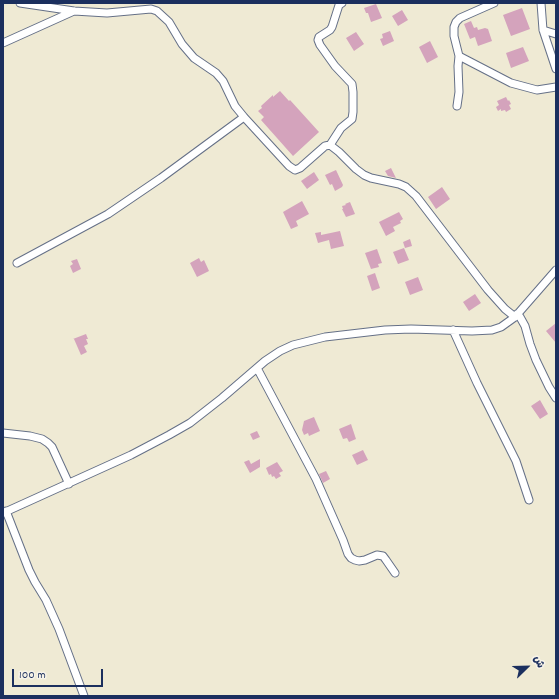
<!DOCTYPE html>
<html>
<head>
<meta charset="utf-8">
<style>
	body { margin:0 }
	#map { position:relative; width:559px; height:699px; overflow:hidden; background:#efead4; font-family:Dekko,"Playpen Sans Arabic",sans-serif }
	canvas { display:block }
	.frame { position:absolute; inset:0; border:4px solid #1b2f5e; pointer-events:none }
	.north { position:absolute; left:507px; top:647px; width:40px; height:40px; -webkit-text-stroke:3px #f7f3e8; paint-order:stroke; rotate:67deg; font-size:11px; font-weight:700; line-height:16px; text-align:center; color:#1b2f5e }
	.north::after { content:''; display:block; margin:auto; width:14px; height:18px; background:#1b2f5e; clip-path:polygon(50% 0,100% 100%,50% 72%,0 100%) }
	.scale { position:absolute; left:12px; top:669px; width:91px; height:18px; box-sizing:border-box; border:2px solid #1b2f5e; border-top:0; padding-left:5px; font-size:12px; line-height:14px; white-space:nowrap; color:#1b2f5e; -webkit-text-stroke:3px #f7f3e8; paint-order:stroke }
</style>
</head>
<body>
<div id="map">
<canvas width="559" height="699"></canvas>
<div class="frame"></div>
<div class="north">ش</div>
<div class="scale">100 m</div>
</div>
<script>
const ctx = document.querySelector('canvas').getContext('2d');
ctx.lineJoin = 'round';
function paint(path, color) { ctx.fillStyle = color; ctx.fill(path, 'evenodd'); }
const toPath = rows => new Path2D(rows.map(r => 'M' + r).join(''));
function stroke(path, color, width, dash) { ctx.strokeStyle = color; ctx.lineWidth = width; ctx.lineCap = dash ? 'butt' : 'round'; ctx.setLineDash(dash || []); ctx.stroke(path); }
const building = toPath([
	[376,4,382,18,371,22,368,13,366,13,364,8],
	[522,8,530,29,511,36,503,15],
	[402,10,408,20,398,26,392,16],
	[471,21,474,28,477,27,478,30,485,28,488,29,492,41,478,46,475,37,470,39,464,24],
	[390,31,394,41,383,46,380,39,383,38,382,34],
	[356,32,364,44,354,51,346,38],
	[430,41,438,57,427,63,419,47],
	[523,47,529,61,511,68,506,53],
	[280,91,289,101,290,100,319,132,293,156,261,120,264,117,258,111,262,108,261,106,273,95,273,97],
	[506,97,508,101,509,100,511,104,509,105,511,109,506,112,505,110,501,111,501,109,498,111,496,107,499,105,497,101],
	[391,168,396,178,388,176,385,171],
	[336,170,343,185,342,187,335,191,332,184,330,185,325,175],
	[314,172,319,180,307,189,301,181],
	[442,187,450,199,436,209,428,197],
	[302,201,309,214,296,221,298,226,291,229,283,212],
	[350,202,355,214,346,217,342,209,343,209,342,206,346,205,345,204],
	[399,212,403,219,400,221,401,223,393,227,395,231,386,236,379,222],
	[340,231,344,246,331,249,329,240,318,243,315,233,321,232,321,235],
	[410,239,412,246,405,248,403,242],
	[404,248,409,260,398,264,393,252],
	[377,249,382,263,378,264,379,267,371,269,365,253],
	[199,258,201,262,204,260,209,271,197,277,190,263],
	[77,259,81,269,73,273,70,266,73,264,71,261],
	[375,273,380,288,372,291,367,276],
	[418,277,423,290,410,295,405,282],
	[475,294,481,303,469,311,463,302],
	[556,323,556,343,546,331],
	[86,334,88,339,86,339,88,344,84,346,87,352,81,355,74,339,73,339],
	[540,400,548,414,540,419,531,406],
	[314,417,320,431,309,436,308,433,304,435,302,430,304,421],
	[351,424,356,439,349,442,347,438,343,439,339,429],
	[257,431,260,437,253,440,250,434],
	[363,450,368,460,357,465,352,455],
	[260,459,260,467,250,473,244,462,249,460,251,464],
	[277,462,283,471,279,473,281,476,276,479,274,476,272,477,271,474,269,475,266,468],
	[326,471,330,479,323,483,319,474]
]);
const street = toPath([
	[20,3,74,11,107,13,151,9,157,11,169,22,182,44,194,58,216,73,223,81,235,106,244,117,289,166,295,170,300,168,325,146,330,145,341,128,352,119,353,112,353,92,352,84,335,66,320,45,318,40,319,37,330,30,332,27,339,5,342,3],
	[541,3,543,30,556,69],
	[543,30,556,34],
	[3,43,74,11],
	[459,56,511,83,537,90,556,87],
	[457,106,459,92,458,66,459,56,454,36,454,27,456,22,460,18,494,3],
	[330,145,339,152,356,169,364,175,371,178,399,184,406,187,416,196,488,290,505,309,515,317],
	[17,263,108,214,161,178,244,117],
	[517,314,520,317,525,326,530,344,536,360,549,387,556,398],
	[453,330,477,383,516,461,529,500],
	[257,368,316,479,343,540,348,554,351,558,355,560,359,561,365,560,377,555,383,556,386,560,395,573],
	[3,433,30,436,42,439,48,443,52,447,69,484],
	[6,511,29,570,35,582,46,600,59,629,84,696],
	[3,513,131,455,169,435,190,423,222,398,265,361,280,351,293,345,325,337,385,330,411,329,472,331,492,330,501,327,515,317,556,270]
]);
paint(building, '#d4a3bc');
stroke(street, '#657087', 9);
stroke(street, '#fff', 7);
</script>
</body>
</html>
